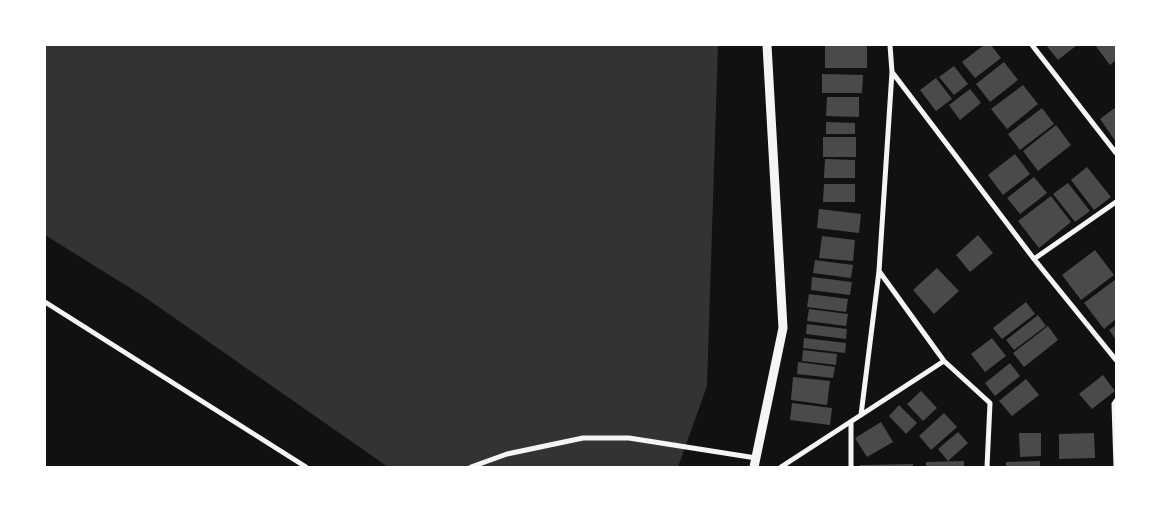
<!DOCTYPE html>
<html>
<head>
<meta charset="utf-8">
<style>
	body { margin:0 }
	#map { position:relative; width:1161px; height:512px; overflow:hidden; background:#111; font-family:Roboto,sans-serif }
	canvas { display:block }
	.frame { position:absolute; inset:0; border:46px solid #fff; pointer-events:none }
</style>
</head>
<body>
<div id="map">
<canvas width="1161" height="512"></canvas>
<div class="frame"></div>
</div>
<script>
const ctx = document.querySelector('canvas').getContext('2d');
ctx.lineJoin = 'round';
function paint(path, color) { ctx.fillStyle = color; ctx.fill(path, 'evenodd'); }
const toPath = rows => new Path2D(rows.map(r => 'M' + r).join(''));
function stroke(path, color, width, dash) { ctx.strokeStyle = color; ctx.lineWidth = width; ctx.lineCap = dash ? 'butt' : 'round'; ctx.setLineDash(dash || []); ctx.stroke(path); }
const water = toPath([
	[45,45,718,45,707,386,678,467,388,467,143,296,45,235]
]);
const building = toPath([
	[825,45,867,45,867,68,825,68],
	[984,45,991,45,1001,58,975,78,962,62],
	[1046,45,1077,45,1058,60],
	[1095,45,1116,45,1116,60,1110,65],
	[1004,62,1018,80,990,102,976,84],
	[954,66,968,84,954,95,939,77],
	[822,74,863,75,862,93,822,93],
	[936,78,952,99,936,111,920,90],
	[1023,85,1038,104,1007,129,991,109],
	[970,89,981,103,960,120,949,105],
	[827,97,859,97,859,117,826,116],
	[1116,107,1116,142,1100,119],
	[1042,108,1054,124,1020,150,1008,134],
	[826,122,855,123,855,134,826,134],
	[1056,125,1071,145,1038,171,1023,151],
	[823,137,856,137,856,157,823,157],
	[1015,154,1030,174,1003,195,988,175],
	[825,159,855,160,855,178,824,178],
	[1087,167,1111,197,1094,210,1071,180],
	[1034,177,1047,193,1020,214,1007,198],
	[1068,183,1090,211,1075,222,1053,194],
	[824,184,855,184,855,202,823,202],
	[1051,196,1071,222,1039,248,1018,221],
	[819,209,861,214,859,233,817,228],
	[978,235,993,253,970,272,956,255],
	[822,236,855,240,853,261,819,258],
	[1095,250,1114,275,1081,300,1062,275],
	[815,260,853,265,851,278,813,273],
	[937,268,959,291,934,314,913,290],
	[812,277,852,282,850,295,811,290],
	[1116,279,1116,319,1104,329,1084,303],
	[809,294,848,299,846,312,807,307],
	[1026,302,1035,314,1002,339,993,328],
	[809,309,848,314,846,326,807,321],
	[1038,315,1046,326,1014,350,1006,340],
	[807,324,847,329,846,339,806,334],
	[1116,325,1116,340,1109,330],
	[1048,326,1058,340,1024,367,1013,353],
	[804,338,846,343,845,353,803,348],
	[992,338,1006,356,985,372,971,354],
	[803,350,837,354,836,365,802,361],
	[798,362,835,367,833,378,797,374],
	[1010,363,1020,376,995,396,985,383],
	[1103,375,1115,391,1092,409,1079,394],
	[793,377,830,381,827,405,791,400],
	[1026,379,1039,395,1012,416,999,401],
	[921,391,937,408,923,421,907,404],
	[792,403,832,408,830,425,790,420],
	[899,405,917,423,906,434,889,416],
	[944,413,957,427,931,450,919,436],
	[881,422,893,442,867,457,855,438],
	[958,432,968,443,948,461,938,449],
	[1019,433,1041,433,1041,456,1020,457],
	[1094,433,1095,458,1059,459,1059,434],
	[964,461,964,467,926,467,926,462],
	[1040,461,1040,467,1006,467,1006,462],
	[913,464,913,467,860,467,860,465]
]);
const minor = toPath([
	[890,45,892,72,1034,259,1116,360],
	[1032,45,1116,153],
	[1034,259,1116,202],
	[879,271,944,361],
	[45,302,306,467],
	[861,415,879,271,892,72],
	[851,422,851,467],
	[471,467,507,454,583,438,629,438,756,458],
	[781,467,944,361,990,403,987,467],
	[1116,467,1114,404,1116,401]
]);
const tertiary = toPath([
	[754,467,783,328,767,45]
]);
paint(water, '#333');
paint(building, '#4a4a4a');
stroke(minor, '#f5f5f5', 5);
stroke(tertiary, '#f5f5f5', 9);
</script>
</body>
</html>
